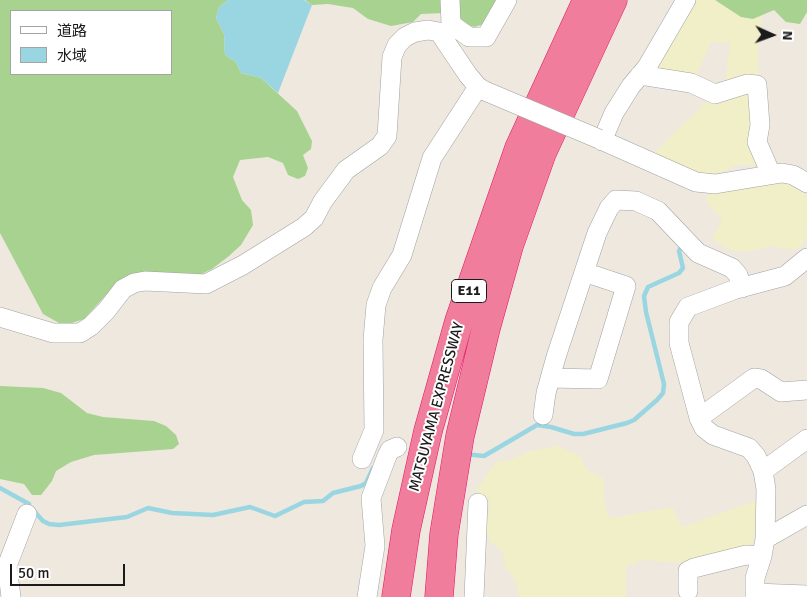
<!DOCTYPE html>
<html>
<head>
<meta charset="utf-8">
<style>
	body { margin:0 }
	#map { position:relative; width:807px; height:597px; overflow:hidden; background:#eee8df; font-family:Signika,"Noto Sans JP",sans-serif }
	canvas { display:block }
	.legend { position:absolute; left:10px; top:10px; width:162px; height:65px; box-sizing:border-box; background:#fff; border:1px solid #a4a4a4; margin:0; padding:6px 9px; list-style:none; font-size:15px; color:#1b1b1b }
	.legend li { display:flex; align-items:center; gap:10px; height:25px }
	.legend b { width:25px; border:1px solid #a4a4a4 }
	.north { position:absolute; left:747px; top:10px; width:50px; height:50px; -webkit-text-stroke:4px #fff; paint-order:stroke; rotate:92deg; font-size:14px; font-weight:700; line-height:20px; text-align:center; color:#1b1b1b }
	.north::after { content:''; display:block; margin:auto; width:18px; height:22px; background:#1b1b1b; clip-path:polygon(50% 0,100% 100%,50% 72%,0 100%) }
	.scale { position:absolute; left:10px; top:564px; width:115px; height:22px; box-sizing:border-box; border:2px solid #1b1b1b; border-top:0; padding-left:6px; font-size:15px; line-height:18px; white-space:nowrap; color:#1b1b1b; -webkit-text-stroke:4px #fff; paint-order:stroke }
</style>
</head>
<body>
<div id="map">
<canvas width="807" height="597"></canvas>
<ul class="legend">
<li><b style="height:6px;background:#fff"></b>道路</li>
<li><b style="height:14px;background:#9ad6e1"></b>水域</li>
</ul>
<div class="north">N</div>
<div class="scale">50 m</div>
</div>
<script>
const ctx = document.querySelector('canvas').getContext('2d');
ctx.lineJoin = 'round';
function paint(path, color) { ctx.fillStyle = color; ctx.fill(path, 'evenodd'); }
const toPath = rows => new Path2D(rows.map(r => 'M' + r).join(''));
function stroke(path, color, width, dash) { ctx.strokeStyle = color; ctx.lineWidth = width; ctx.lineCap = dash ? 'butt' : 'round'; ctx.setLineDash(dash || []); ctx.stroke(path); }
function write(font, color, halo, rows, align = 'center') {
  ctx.font = font + ' Signika,sans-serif'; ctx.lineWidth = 4; ctx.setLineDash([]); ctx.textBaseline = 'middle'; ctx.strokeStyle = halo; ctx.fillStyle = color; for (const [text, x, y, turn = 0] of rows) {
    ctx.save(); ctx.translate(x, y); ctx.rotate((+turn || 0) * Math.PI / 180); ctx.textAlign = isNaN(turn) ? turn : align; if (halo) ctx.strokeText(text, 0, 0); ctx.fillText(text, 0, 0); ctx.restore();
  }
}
const farmland = toPath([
	[694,0,715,0,741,17,752,19,762,16,758,50,759,81,725,86,730,43,711,42,695,79,657,69],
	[749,87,763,165,738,165,720,173,705,174,651,156,710,98],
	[788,180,803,191,807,199,807,236,801,247,795,250,771,246,746,252,731,250,712,239,722,220,706,201,708,192],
	[557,446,579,455,587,470,603,478,605,507,610,518,672,507,682,527,758,500,753,545,682,563,642,560,626,567,626,597,519,597,515,580,505,567,503,553,496,545,490,542,489,537,485,535,490,499,483,500,476,490,496,462,510,460,530,451]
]);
const forest = toPath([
	[0,0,228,0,219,7,216,18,224,34,225,55,236,62,241,73,261,78,297,111,312,141,311,149,303,155,308,168,305,176,298,179,288,175,283,163,268,157,240,160,233,177,242,200,251,210,253,225,241,245,229,256,212,269,193,278,118,282,84,319,72,323,59,323,43,314,0,233],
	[11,11,171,11,171,74,11,74],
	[305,0,496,0,488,23,474,27,465,24,460,18,443,13,421,14,413,22,391,26,368,19,353,8,328,4,312,5],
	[715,0,807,0,807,12,800,24,786,22,774,10,753,19,741,17],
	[0,386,43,388,61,393,87,413,103,417,154,421,166,426,176,435,179,444,173,449,94,455,71,462,56,471,52,481,41,495,32,495,24,484,0,479]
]);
const water = toPath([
	[228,0,304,0,312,5,278,93,261,78,241,73,236,62,225,55,224,34,216,18,219,7]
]);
const stream = toPath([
	[465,454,484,456,537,425,551,427,574,434,583,434,627,423,634,420,657,400,663,393,664,384,646,312,644,296,648,287,679,273,683,268,679,251,683,243],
	[0,488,29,504],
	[33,510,43,521,49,524,59,525,127,517,148,508,172,513,213,515,250,507,275,516,304,502,323,501,333,493,361,486,366,483,373,468]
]);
const street = toPath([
	[450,0,451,24],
	[451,24,469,37,486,37,507,0],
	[640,75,691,83,715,94,747,84,757,85,760,125,757,142,771,174],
	[599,139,696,182,715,184,782,173,793,175,807,183],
	[602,141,614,113,631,86,647,67,686,0],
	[0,317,53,333,80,333,91,326,106,311,123,289,134,283,145,281,206,284,243,265,304,227,314,218,323,201,346,170,380,146,387,136,392,57,397,45,405,37,415,32,428,30,439,32,468,75,478,87,485,91],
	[550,378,598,379,626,286,584,272],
	[543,415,546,393,556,357,597,233,609,208,616,200,636,201,658,211,698,253,732,268,738,275,742,288],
	[699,418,754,378,761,379,781,392,807,390],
	[362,459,374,430,373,340,376,305,382,288,402,255,432,158,478,87],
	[763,471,807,439],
	[765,539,807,515],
	[688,591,688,571,694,568,746,555,762,556],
	[755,593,807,595],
	[11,597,7,566,27,514],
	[367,597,375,546,371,498,387,456,390,450,397,447],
	[474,597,478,503],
	[755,597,755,578,762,556,765,539,766,489,763,471,756,456,749,448,713,435,704,428,699,418,679,343,679,322,688,307,736,289,785,276,807,258]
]);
const highway = toPath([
	[396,597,406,530,428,431,459,321,519,148,587,0],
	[439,597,444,534,460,436,486,328,509,246,542,153,613,0]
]);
const streetBridge = toPath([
	[485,91,599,139]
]);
const shields = [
	[469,291,35]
];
const shieldNames = [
	["E11",469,291]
];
const streetNames = [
	["MATSUYAMA EXPRESSWAY",437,407,-75]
];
paint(farmland, '#f0efc8');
paint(forest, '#a8d28f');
paint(water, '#9ad6e1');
stroke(stream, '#9ad6e1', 4.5);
stroke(street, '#a2a2a2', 20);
stroke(highway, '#e7126b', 29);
stroke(street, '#fff', 19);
stroke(highway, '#ef7d9b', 28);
stroke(streetBridge, '#a2a2a2', 20, []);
stroke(streetBridge, '#fff', 19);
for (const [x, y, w] of shields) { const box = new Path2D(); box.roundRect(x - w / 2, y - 11.5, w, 23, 4); ctx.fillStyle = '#fff'; ctx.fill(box); stroke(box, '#1b1b1b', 1); }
write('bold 14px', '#1b1b1b', null, shieldNames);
write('15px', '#1b1b1b', '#fff', streetNames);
</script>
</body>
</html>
